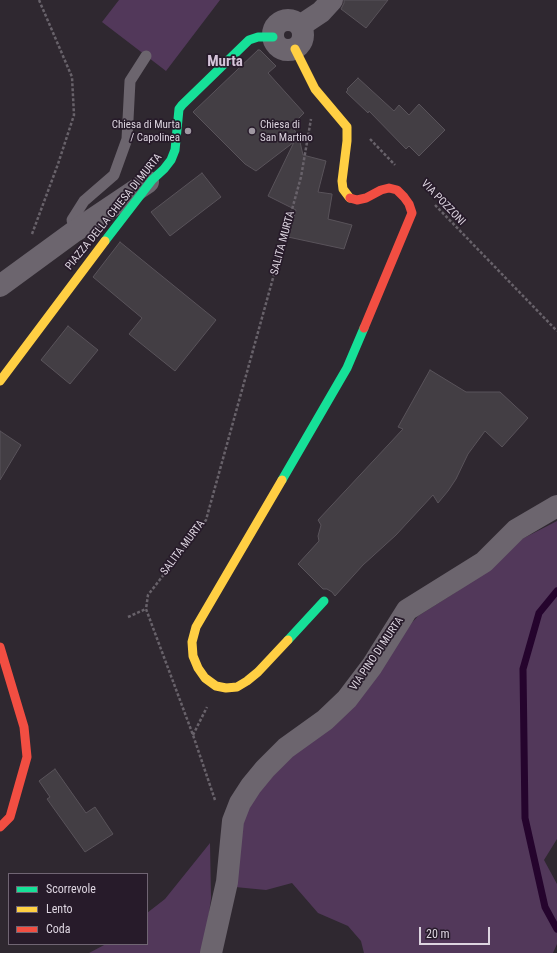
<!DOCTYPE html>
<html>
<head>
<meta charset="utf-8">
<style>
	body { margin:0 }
	#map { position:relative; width:557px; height:953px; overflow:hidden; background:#2f2830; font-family:"Roboto Condensed",sans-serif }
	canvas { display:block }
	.legend { position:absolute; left:8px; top:873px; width:140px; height:72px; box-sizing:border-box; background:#271b2a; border:1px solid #706573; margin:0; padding:5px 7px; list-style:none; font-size:12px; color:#ddd5e0 }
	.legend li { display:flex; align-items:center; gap:8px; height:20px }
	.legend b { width:20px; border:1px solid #706573 }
	.scale { position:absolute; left:419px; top:927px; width:71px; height:18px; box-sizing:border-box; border:2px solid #ddd5e0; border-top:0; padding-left:5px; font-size:12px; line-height:14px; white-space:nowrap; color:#ddd5e0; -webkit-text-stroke:3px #271b2a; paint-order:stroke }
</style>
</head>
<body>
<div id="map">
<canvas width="557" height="953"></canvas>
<ul class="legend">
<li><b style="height:5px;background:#16e098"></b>Scorrevole</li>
<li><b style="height:5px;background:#ffcf43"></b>Lento</li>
<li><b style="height:5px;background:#f24e42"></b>Coda</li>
</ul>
<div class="scale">20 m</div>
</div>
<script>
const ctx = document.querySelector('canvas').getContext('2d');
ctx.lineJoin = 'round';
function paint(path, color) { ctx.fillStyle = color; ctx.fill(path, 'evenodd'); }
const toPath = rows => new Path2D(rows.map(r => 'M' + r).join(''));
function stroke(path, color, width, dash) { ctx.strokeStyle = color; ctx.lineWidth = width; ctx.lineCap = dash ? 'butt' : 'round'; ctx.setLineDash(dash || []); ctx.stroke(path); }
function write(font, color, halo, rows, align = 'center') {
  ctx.font = font + ' "Roboto Condensed",sans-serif'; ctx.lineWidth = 3.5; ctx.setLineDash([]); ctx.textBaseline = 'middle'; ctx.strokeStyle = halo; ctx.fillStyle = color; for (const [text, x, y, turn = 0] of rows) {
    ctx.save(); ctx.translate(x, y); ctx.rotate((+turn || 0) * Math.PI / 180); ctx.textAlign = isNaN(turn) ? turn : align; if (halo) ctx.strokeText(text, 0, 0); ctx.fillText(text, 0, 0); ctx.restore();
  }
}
const green = toPath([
	[119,0,220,0,166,71,102,22],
	[557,521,557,839,544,860,557,884,557,944,553,953,364,953,361,941,348,926,318,913,292,883,266,890,235,887,235,830,252,799,418,616,453,594,488,569,520,540],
	[210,843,211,898,204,953,89,953,106,944,147,944,147,913,165,899]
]);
const stream = toPath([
	[557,591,539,613,523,669,525,818,545,907,557,929]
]);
const building = toPath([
	[344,0,388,0,366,28,341,9,344,3,344,0],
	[258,50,260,50,276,66,268,73,304,113,292,125,297,135,298,133,303,155,326,161,318,192,332,194,332,195,328,219,352,225,344,249,288,237,296,210,268,196,294,142,256,171,245,164,193,112,258,50],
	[358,78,394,111,399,105,409,115,419,104,445,130,419,156,409,146,406,149,369,111,368,113,346,92,348,90,347,89,358,78],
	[202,173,221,197,170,236,151,212,202,173],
	[120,242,216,320,175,371,129,334,142,318,93,277,120,242],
	[68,326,98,350,70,384,41,360,68,326],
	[430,370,466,392,500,392,528,418,502,447,485,431,468,454,456,479,448,491,438,503,433,495,396,535,363,565,335,596,332,592,327,589,323,589,298,564,319,541,318,536,321,525,318,520,403,429,398,427,430,370],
	[0,431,21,445,0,480,0,431],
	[55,769,86,813,95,807,113,834,85,852,47,799,50,797,39,781,55,769]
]);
const path = toPath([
	[370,139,395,165],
	[435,205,557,331],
	[32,234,58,164,74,115,72,77,39,0],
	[128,617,146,609],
	[193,735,207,707],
	[215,800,193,735,146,609,148,595,206,520,301,177,311,119]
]);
const lane = toPath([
	[75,231,72,220,84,201,114,175,127,139,130,81,146,56]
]);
const street = toPath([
	'273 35a15 15 0 1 1 30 0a15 15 0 1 1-30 0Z',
	[300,26,321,12,332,0],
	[0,286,75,231,148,182],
	[211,953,227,882,233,821,240,803,251,786,265,769,286,748,325,720,347,699,372,666,407,610,484,562,516,530,557,506]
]);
const fast = toPath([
	[105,241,152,180,164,169,171,160,175,150,179,109,182,105,249,40,258,37,273,37],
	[282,480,347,368,364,328],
	[288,640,324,601]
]);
const slow = toPath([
	[295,49,315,89,347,127,347,141,342,181,343,189,349,197,350,198],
	[0,381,105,241],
	[282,480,196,627,192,642,193,656,198,668,205,678,216,686,226,688,237,687,247,681,258,672,288,640]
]);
const jam = toPath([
	[350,198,357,200,366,198,381,190,389,188,397,190,404,197,409,204,412,213,364,328],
	[0,647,24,727,27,757,10,817,0,827]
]);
const markers = [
	[188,131,4,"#a098a2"],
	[252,131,4,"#a098a2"]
];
const poiNames = [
	["Chiesa di Murta",180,125],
	["/ Capolinea",180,138],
	["Chiesa di",260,125,"left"],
	["San Martino",260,138,"left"]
];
const streetNames = [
	["VIA POZZONI",443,203,46],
	["PIAZZA DELLA CHIESA DI MURTA",114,212,-51],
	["SALITA MURTA",283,243,-75],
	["SALITA MURTA",183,548,-53],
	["VIA PINO DI MURTA",377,654,-56]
];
const districtNames = [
	["Murta",225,62]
];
paint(green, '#52385a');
stroke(stream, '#25042d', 7);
paint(building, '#433e44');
stroke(building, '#59535a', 1);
stroke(path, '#68626a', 2.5, [3, 2]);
stroke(lane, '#6c656e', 11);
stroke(street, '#6c656e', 22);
stroke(fast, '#16e098', 9);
stroke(slow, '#ffcf43', 9);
stroke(jam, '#f24e42', 9);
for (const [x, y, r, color] of markers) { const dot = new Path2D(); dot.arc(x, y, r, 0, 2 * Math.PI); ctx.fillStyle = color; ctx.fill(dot); stroke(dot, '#271b2a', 1.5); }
write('11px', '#ddd5e0', '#271b2a', poiNames, 'right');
write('11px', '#ddd5e0', '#271b2a', streetNames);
write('bold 15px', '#d5c4d9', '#271b2a', districtNames);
</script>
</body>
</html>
